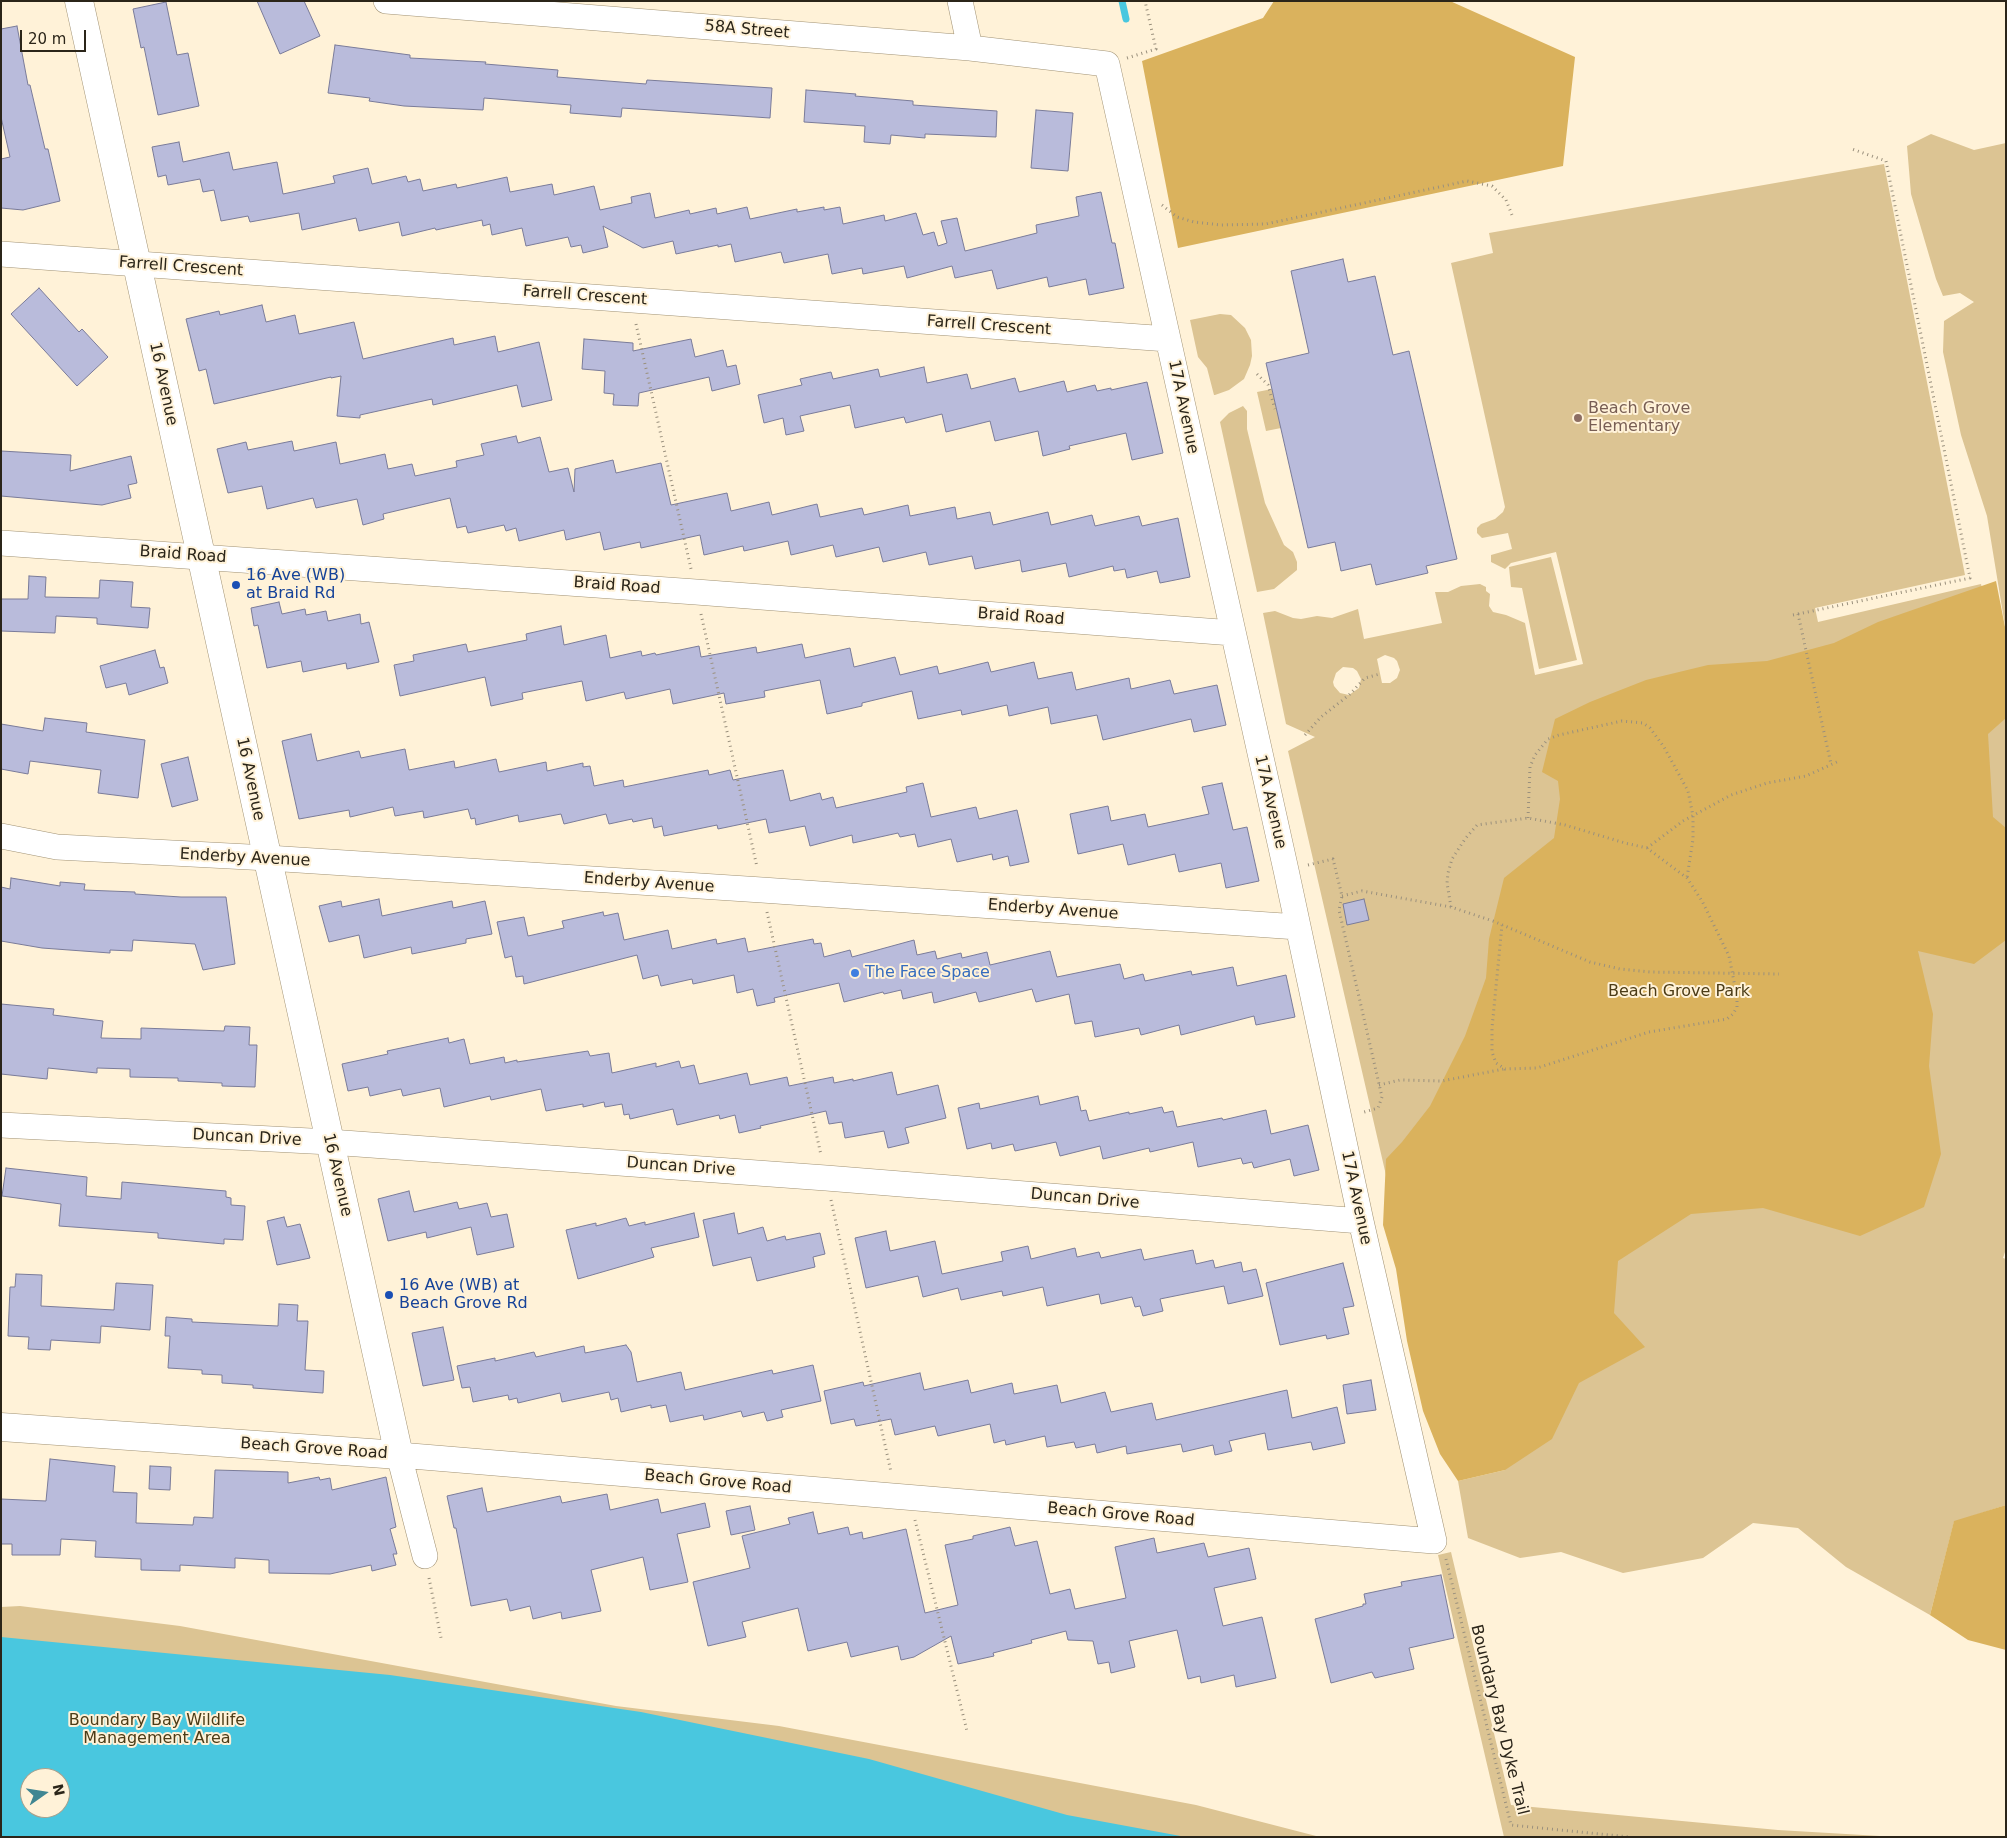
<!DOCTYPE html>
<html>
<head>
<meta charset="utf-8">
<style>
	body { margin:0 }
	#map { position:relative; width:2007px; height:1838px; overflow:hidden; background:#fff2d8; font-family:"DejaVu Sans",sans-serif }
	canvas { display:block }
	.frame { position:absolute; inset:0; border:2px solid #2b2519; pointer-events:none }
	.north { position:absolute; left:20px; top:1768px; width:50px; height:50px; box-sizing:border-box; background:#fff2d8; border:1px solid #aaa08c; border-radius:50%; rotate:77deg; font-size:14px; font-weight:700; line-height:20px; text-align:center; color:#2b2519 }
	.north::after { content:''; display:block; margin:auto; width:18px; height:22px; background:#408692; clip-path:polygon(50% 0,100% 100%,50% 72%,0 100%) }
	.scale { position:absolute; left:20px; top:30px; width:66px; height:22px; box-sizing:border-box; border:2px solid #2b2519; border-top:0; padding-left:6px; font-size:15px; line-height:18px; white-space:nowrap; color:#2b2519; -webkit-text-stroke:4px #fff2d8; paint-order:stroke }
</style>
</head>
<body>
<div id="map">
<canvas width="2007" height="1838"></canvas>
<div class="frame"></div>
<div class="north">N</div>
<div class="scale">20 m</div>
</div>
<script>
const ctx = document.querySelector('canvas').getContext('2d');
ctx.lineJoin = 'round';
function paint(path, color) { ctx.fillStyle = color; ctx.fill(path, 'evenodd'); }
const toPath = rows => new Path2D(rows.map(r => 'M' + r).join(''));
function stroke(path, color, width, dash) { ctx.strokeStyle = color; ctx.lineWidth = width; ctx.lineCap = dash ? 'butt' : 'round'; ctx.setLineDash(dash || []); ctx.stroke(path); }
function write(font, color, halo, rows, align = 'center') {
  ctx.font = font + ' "DejaVu Sans",sans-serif'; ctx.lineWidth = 4; ctx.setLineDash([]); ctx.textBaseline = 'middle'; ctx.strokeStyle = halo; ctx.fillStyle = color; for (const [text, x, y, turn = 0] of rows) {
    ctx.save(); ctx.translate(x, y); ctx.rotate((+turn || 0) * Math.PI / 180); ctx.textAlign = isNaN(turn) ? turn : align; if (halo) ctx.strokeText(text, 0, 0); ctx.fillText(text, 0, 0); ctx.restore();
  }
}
const green = toPath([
	[1931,134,1974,150,2006,143,2006,632,1987,516,1961,435,1943,352,1944,321,1974,302,1960,293,1943,296,1936,279,1911,194,1907,146],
	[1884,164,1965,575,1815,608,1818,622,1981,584,2006,695,2006,1249,2003,1258,2006,1259,2006,1505,1954,1522,1930,1615,1846,1567,1798,1528,1753,1523,1703,1558,1623,1573,1561,1552,1520,1558,1468,1538,1458,1481,1505,1470,1446,1435,1288,751,1315,737,1286,724,1263,613,1275,611,1293,618,1301,619,1317,616,1332,618,1358,609,1364,639,1442,623,1435,592,1448,592,1461,586,1480,584,1486,587,1486,591,1490,594,1489,606,1493,612,1506,615,1525,623,1535,675,1583,664,1556,552,1511,563,1505,569,1491,562,1491,555,1512,549,1508,533,1482,538,1477,533,1477,528,1481,524,1495,519,1503,512,1505,507,1451,263,1493,253,1489,233],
	[1385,655,1394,658,1397,661,1400,670,1397,678,1390,683,1382,683,1377,659],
	[1343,667,1353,668,1357,671,1361,679,1359,688,1349,695,1340,693,1334,686,1333,682,1336,673],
	[1220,314,1231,315,1245,328,1251,340,1252,356,1250,365,1244,379,1229,390,1215,395,1214,395,1207,368,1198,357,1190,320],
	[1272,389,1281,428,1266,431,1257,392],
	[1243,406,1247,411,1247,429,1265,503,1284,545,1293,552,1297,562,1297,570,1274,589,1257,592,1220,422,1229,413],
	[1551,557,1577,660,1539,669,1522,588,1511,587,1509,567],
	[1451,1552,1511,1805,1778,1830,1897,1837,1504,1837,1438,1555],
	[20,1606,180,1626,616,1706,779,1726,1196,1805,1320,1837,1,1837,1,1607],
	[30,1778,60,1778,60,1808,30,1808]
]);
const forest = toPath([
	[1274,1,1450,1,1575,57,1563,166,1178,248,1142,61,1263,18],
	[1996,581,2006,632,2006,718,1988,734,1993,817,2006,828,2006,940,1974,964,1918,951,1933,1014,1929,1066,1941,1154,1924,1207,1860,1236,1763,1208,1691,1214,1618,1261,1614,1313,1645,1347,1579,1383,1552,1439,1505,1470,1458,1481,1440,1454,1423,1411,1407,1341,1396,1269,1383,1225,1386,1159,1402,1142,1430,1106,1465,1036,1486,978,1489,939,1504,878,1554,838,1560,799,1558,781,1542,772,1555,719,1590,702,1646,680,1708,665,1767,661,1834,643,1878,622],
	[2006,1505,2006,1650,1968,1640,1930,1615,1954,1521]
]);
const water = toPath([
	[1,1637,390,1675,641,1712,869,1759,1067,1815,1186,1837,1,1837],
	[30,1778,60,1778,60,1808,30,1808]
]);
const stream = toPath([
	[1122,1,1126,19]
]);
const building = toPath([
	[257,1,304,1,320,36,280,54,257,1],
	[166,2,177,55,188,53,199,106,158,115,144,47,141,48,133,9,166,2],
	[17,26,28,85,30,85,45,149,48,149,60,201,23,210,1,208,1,159,10,157,1,117,1,29,17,26],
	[335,45,410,55,410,58,486,62,485,64,558,70,557,77,646,84,647,80,772,88,770,118,622,108,621,117,570,113,571,105,484,98,483,110,404,106,369,101,370,98,328,93,335,45],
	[806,90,856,94,855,96,913,101,913,105,997,111,996,137,925,134,925,138,891,135,890,144,864,142,865,126,804,122,806,90],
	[1036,110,1073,113,1068,171,1031,168,1036,110],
	[179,142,183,162,229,152,233,170,277,162,283,194,335,183,333,176,368,168,372,184,406,176,408,182,420,179,423,191,456,184,457,188,507,177,510,192,552,184,554,195,594,186,600,210,632,203,631,197,650,193,655,218,689,210,690,214,716,208,717,214,747,207,750,219,797,209,797,212,824,207,824,210,840,207,843,224,884,215,885,221,916,213,923,235,934,232,938,246,947,243,941,221,957,218,965,251,1037,233,1036,225,1079,216,1076,197,1101,192,1112,243,1115,243,1124,288,1089,295,1086,279,1049,287,1047,277,997,289,992,270,955,278,952,266,907,278,904,266,863,274,862,268,832,274,828,254,784,263,781,252,735,262,731,244,718,247,718,245,676,254,673,241,643,248,603,226,608,247,583,253,581,245,571,247,568,237,526,246,522,228,492,235,490,224,483,226,482,220,436,230,435,228,402,236,399,222,359,231,356,218,302,230,299,213,250,222,248,216,221,221,214,190,203,192,200,179,168,185,166,175,158,177,152,147,179,142],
	[1343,259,1348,282,1375,276,1393,355,1409,351,1457,559,1426,566,1428,573,1376,585,1371,564,1341,571,1335,542,1308,548,1266,363,1309,353,1291,271,1343,259],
	[39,288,79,332,82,329,108,357,77,386,11,314,39,288],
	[262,305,266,322,295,315,299,334,354,322,363,359,453,338,454,345,495,336,498,352,539,342,552,400,522,407,517,385,433,405,432,399,360,415,360,418,337,416,341,376,331,378,331,377,214,404,206,369,199,371,186,319,219,311,220,315,262,305],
	[584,339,633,343,633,351,691,339,695,357,723,350,727,367,736,365,740,384,712,391,709,377,639,393,638,406,613,405,614,394,604,393,605,371,582,369,584,339],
	[924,367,927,383,967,374,971,389,1015,378,1019,392,1064,381,1067,392,1095,385,1097,391,1111,388,1111,390,1147,382,1163,453,1132,460,1126,433,1069,446,1070,449,1043,456,1038,431,995,441,990,421,946,432,942,414,906,423,904,417,855,428,850,405,800,416,804,431,786,435,783,418,764,423,758,395,802,385,800,379,831,372,833,379,878,369,880,377,924,367],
	[516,436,518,443,540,437,549,472,568,468,574,492,575,469,613,460,616,473,661,463,671,505,727,493,731,511,769,502,772,515,817,504,820,517,862,508,864,515,908,505,910,516,955,507,957,519,990,512,993,525,1048,512,1051,525,1092,515,1095,526,1139,516,1142,526,1178,518,1190,577,1160,583,1157,571,1127,578,1125,569,1114,571,1113,566,1069,577,1066,563,1022,572,1020,560,975,569,972,556,929,565,926,552,883,562,879,547,836,557,833,545,791,555,788,541,744,551,743,546,704,555,700,535,641,548,640,542,604,550,600,532,566,540,564,530,519,541,516,528,506,531,504,525,468,533,466,526,457,528,450,498,383,514,384,519,363,525,357,499,316,508,313,498,267,509,262,486,228,493,217,449,246,442,248,450,292,441,294,451,336,442,340,464,385,454,388,469,412,464,415,476,457,467,456,461,484,455,481,444,516,436],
	[1,451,71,455,70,471,131,456,137,483,128,485,131,498,102,505,1,496,1,451],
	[29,576,46,577,45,597,99,598,100,580,133,582,131,607,150,608,148,628,97,624,97,618,56,616,55,633,1,631,1,599,28,599,29,576],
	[279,602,282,614,305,609,306,615,326,611,328,621,360,614,361,624,369,622,379,662,347,669,346,663,303,672,301,661,267,668,258,625,254,626,251,608,279,602],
	[561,626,564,645,606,635,610,658,641,651,642,656,655,653,656,655,699,646,701,657,756,647,757,653,802,644,805,658,850,648,854,667,895,657,900,675,937,666,939,674,988,662,991,672,1034,662,1038,679,1072,672,1076,690,1129,678,1131,689,1170,680,1174,694,1217,685,1226,725,1194,732,1191,719,1103,740,1097,715,1051,724,1048,707,1009,716,1007,705,962,715,961,710,918,719,912,691,862,703,862,706,827,714,820,680,764,691,765,697,726,704,724,693,673,704,670,689,626,699,624,692,586,701,582,681,522,693,523,699,491,706,485,677,400,696,394,665,414,661,413,655,466,644,468,652,527,640,526,634,561,626],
	[155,650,160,668,164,667,168,683,129,695,126,683,106,688,100,666,155,650],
	[45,718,87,723,86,732,145,740,138,798,98,793,101,770,30,761,28,774,1,769,1,724,43,731,45,718],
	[311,734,317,761,359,751,361,758,405,749,409,770,454,761,455,768,496,759,499,772,546,762,547,771,583,763,583,767,590,766,594,786,623,780,624,787,708,770,709,775,730,770,733,780,783,770,790,801,820,793,822,800,833,797,836,808,907,792,906,787,923,783,931,817,976,807,979,819,1017,810,1029,862,1010,866,1008,856,993,860,992,854,957,862,951,839,918,847,915,834,900,837,898,833,853,843,852,835,810,846,805,826,769,833,766,819,718,829,717,825,664,836,662,826,654,828,652,818,633,822,632,819,609,824,606,814,564,824,561,814,519,822,518,815,476,825,475,818,471,819,468,809,424,818,423,811,395,816,393,807,350,817,349,810,299,819,282,741,311,734],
	[188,757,198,800,172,807,161,764,188,757],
	[1222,783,1233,830,1247,827,1259,881,1226,888,1221,863,1179,872,1175,854,1128,865,1123,844,1078,854,1070,814,1108,806,1111,821,1145,814,1148,827,1209,814,1202,787,1222,783],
	[11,878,60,886,60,882,85,884,84,890,135,892,135,894,181,897,226,897,235,964,203,970,195,944,133,940,132,951,110,950,110,953,42,948,1,941,1,887,10,889,11,878],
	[379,899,382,916,452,901,453,908,485,901,492,934,466,939,466,943,412,954,411,947,364,958,359,935,329,942,319,906,341,901,342,907,379,899],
	[1364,899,1369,920,1347,925,1343,904,1364,899],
	[603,912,604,916,618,913,624,940,668,930,672,949,716,939,717,944,745,938,748,952,813,939,814,944,821,943,824,957,850,950,852,957,914,940,917,955,935,951,937,959,961,953,962,958,987,952,990,965,1050,951,1057,977,1120,964,1124,979,1143,974,1145,981,1191,971,1192,975,1233,967,1237,986,1286,975,1295,1017,1256,1025,1254,1016,1181,1035,1179,1025,1141,1035,1139,1028,1095,1037,1092,1021,1075,1024,1069,994,1036,1002,1032,989,979,1002,976,992,934,1003,932,992,903,999,901,990,884,994,883,992,844,1002,839,983,774,998,775,1002,757,1006,753,989,737,993,734,975,693,984,692,979,661,986,658,975,643,979,637,955,524,984,523,976,516,977,512,956,505,958,497,922,524,917,528,936,564,928,562,921,603,912],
	[1,1004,54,1009,53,1015,103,1021,101,1038,141,1039,141,1028,224,1031,225,1026,250,1027,249,1045,257,1045,255,1087,222,1086,222,1083,178,1081,178,1078,130,1077,130,1069,97,1068,97,1073,48,1068,47,1079,1,1074,1,1004],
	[448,1038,449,1043,464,1039,470,1064,504,1057,505,1063,517,1060,517,1062,588,1051,590,1056,609,1053,612,1073,656,1063,656,1067,679,1061,681,1068,694,1065,699,1084,747,1073,750,1085,787,1077,789,1086,833,1077,834,1083,853,1079,853,1081,892,1072,897,1095,938,1085,946,1118,905,1128,909,1143,888,1148,884,1131,845,1138,842,1122,829,1124,826,1111,760,1126,761,1128,739,1133,735,1115,720,1119,719,1115,677,1125,673,1109,630,1119,629,1114,624,1115,622,1104,605,1107,604,1102,583,1107,583,1104,546,1111,541,1089,491,1100,490,1096,444,1107,440,1088,403,1096,401,1089,370,1096,368,1087,348,1091,342,1064,388,1054,387,1051,448,1038],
	[1038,1096,1040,1105,1078,1096,1081,1111,1086,1110,1089,1121,1129,1112,1129,1114,1162,1107,1164,1113,1173,1111,1177,1127,1222,1118,1223,1120,1266,1110,1271,1134,1308,1125,1319,1170,1294,1176,1290,1159,1254,1168,1252,1162,1243,1164,1241,1158,1198,1167,1193,1142,1150,1152,1149,1148,1103,1159,1100,1146,1060,1156,1056,1142,1015,1151,1013,1144,992,1149,991,1143,967,1149,958,1108,979,1103,980,1109,1038,1096],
	[6,1168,87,1177,86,1196,121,1199,122,1182,226,1191,226,1197,231,1198,231,1205,245,1206,243,1240,224,1239,224,1244,158,1238,158,1233,59,1226,61,1204,2,1196,6,1168],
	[409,1191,414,1212,457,1202,459,1209,487,1203,491,1217,507,1214,514,1247,477,1255,471,1227,427,1238,426,1232,388,1241,378,1199,409,1191],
	[694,1213,699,1237,651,1248,654,1257,578,1279,566,1230,596,1223,596,1226,626,1218,629,1226,645,1222,645,1225,694,1213],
	[734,1213,738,1234,763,1227,767,1241,785,1236,786,1240,820,1233,825,1254,813,1257,815,1267,757,1281,751,1257,713,1266,703,1220,734,1213],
	[284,1217,287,1227,300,1224,310,1258,277,1265,267,1221,284,1217],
	[886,1231,890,1251,935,1241,942,1274,1003,1261,1001,1252,1028,1246,1031,1259,1075,1248,1077,1257,1099,1252,1101,1258,1141,1249,1144,1260,1193,1250,1196,1264,1213,1260,1215,1268,1241,1262,1243,1272,1256,1269,1263,1296,1228,1304,1224,1286,1160,1299,1163,1311,1143,1316,1140,1306,1135,1307,1132,1297,1101,1304,1099,1294,1047,1306,1043,1287,1003,1296,1002,1291,961,1300,958,1288,923,1297,918,1276,866,1288,855,1238,886,1231],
	[1343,1263,1354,1306,1343,1308,1349,1334,1327,1339,1326,1335,1280,1345,1266,1283,1343,1263],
	[16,1274,42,1275,41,1306,114,1310,116,1283,153,1285,150,1330,101,1326,100,1343,51,1340,50,1350,28,1349,29,1337,8,1336,10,1287,15,1287,16,1274],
	[279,1304,298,1305,297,1321,308,1321,305,1370,324,1371,323,1393,253,1388,253,1385,222,1383,222,1375,202,1374,202,1370,168,1368,170,1336,165,1336,166,1317,192,1319,192,1322,278,1326,279,1304],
	[443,1327,454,1380,423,1386,412,1333,443,1327],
	[626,1345,631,1352,637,1382,681,1372,685,1390,772,1370,773,1374,813,1365,821,1401,781,1410,783,1417,767,1421,764,1412,743,1417,741,1411,704,1420,703,1415,670,1422,666,1405,651,1408,651,1405,621,1412,618,1398,611,1400,609,1392,562,1402,560,1393,518,1403,517,1398,509,1400,508,1395,473,1402,470,1387,462,1388,457,1366,495,1358,495,1361,534,1352,536,1357,584,1346,585,1353,626,1345],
	[920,1373,924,1390,968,1380,971,1393,1012,1383,1014,1394,1057,1385,1061,1403,1105,1392,1111,1412,1152,1403,1156,1420,1287,1390,1292,1418,1337,1407,1345,1443,1313,1450,1311,1442,1268,1450,1265,1433,1229,1441,1232,1451,1215,1455,1213,1445,1183,1452,1181,1444,1127,1454,1126,1446,1097,1453,1095,1444,1076,1448,1074,1442,1047,1447,1045,1436,1006,1445,1005,1440,994,1443,990,1424,938,1436,935,1426,895,1435,891,1419,856,1426,854,1419,831,1424,824,1391,863,1382,864,1386,920,1373],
	[1371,1380,1376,1410,1347,1414,1343,1385,1371,1380],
	[50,1459,115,1466,113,1492,137,1493,136,1523,193,1525,194,1517,213,1518,215,1470,288,1472,288,1483,319,1477,320,1480,330,1478,332,1490,386,1477,396,1527,390,1529,397,1554,393,1554,396,1565,372,1571,371,1565,330,1574,269,1573,269,1560,235,1558,235,1568,180,1565,180,1571,141,1570,141,1559,95,1557,96,1541,61,1539,60,1555,12,1555,12,1544,1,1544,1,1499,46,1501,50,1459],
	[150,1466,171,1467,170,1490,149,1489,150,1466],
	[482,1488,487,1512,560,1496,562,1503,607,1494,610,1510,658,1499,661,1513,705,1503,710,1527,677,1534,688,1582,650,1590,643,1557,591,1570,601,1611,562,1619,561,1612,533,1619,530,1606,510,1611,507,1599,471,1606,456,1528,454,1528,447,1496,482,1488],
	[750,1506,755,1530,731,1535,726,1511,750,1506],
	[813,1512,818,1534,848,1527,850,1535,862,1532,863,1539,906,1529,925,1613,958,1605,945,1545,973,1539,973,1536,1010,1527,1015,1546,1037,1541,1050,1594,1070,1589,1075,1609,1126,1598,1115,1547,1154,1538,1157,1553,1204,1543,1208,1557,1249,1548,1256,1579,1214,1588,1223,1626,1262,1617,1276,1678,1236,1687,1234,1675,1201,1683,1200,1676,1188,1679,1177,1630,1129,1641,1135,1667,1111,1673,1109,1662,1098,1664,1093,1641,1068,1640,1066,1631,1031,1640,1032,1643,993,1653,994,1656,958,1664,951,1636,914,1657,901,1660,898,1646,851,1657,847,1642,808,1651,798,1608,742,1622,746,1637,708,1646,693,1582,750,1568,742,1536,790,1524,788,1518,813,1512],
	[1441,1575,1454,1638,1409,1648,1414,1669,1375,1678,1372,1672,1331,1683,1315,1619,1363,1606,1363,1604,1366,1604,1364,1594,1402,1586,1401,1582,1441,1575]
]);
const path = toPath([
	[1127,58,1156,49,1145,1],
	[1162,205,1177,217,1194,222,1221,225,1266,224,1467,181,1492,186,1506,200,1512,215],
	[636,324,691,569],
	[1257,374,1268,385,1275,409],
	[701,614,757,867],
	[1798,614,1970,578,1886,161,1852,149],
	[1793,615,1798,614,1831,764],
	[1305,735,1321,717,1349,695,1365,678,1380,674],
	[1528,818,1530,767,1535,755,1548,739,1559,735,1622,721,1643,723,1650,728,1664,747,1688,791,1693,816,1693,839,1687,878],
	[1647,848,1683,821,1731,795,1767,783,1806,776,1839,761],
	[1308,865,1333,859,1342,896,1339,910,1382,1097,1378,1108,1361,1113],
	[1342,896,1362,891,1451,907,1493,921,1590,962,1620,969,1650,972,1779,974],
	[1451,907,1447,883,1448,873,1452,859,1465,839,1477,825,1528,818,1565,825,1625,843,1647,848,1687,878,1702,901,1729,956,1737,997,1737,1007,1733,1014,1727,1019,1649,1032,1537,1068,1505,1069,1496,1063,1492,1052,1492,1028,1502,925],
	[767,912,821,1155],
	[1379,1085,1400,1080,1442,1081,1504,1069],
	[831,1200,891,1472],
	[915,1520,967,1731],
	[1446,1559,1511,1825,1630,1837],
	[429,1578,441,1638]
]);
const minor = toPath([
	[386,1,970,48,1107,64,1286,870,1361,1221,1434,1541,399,1455,425,1556],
	[960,1,970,48],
	[1,254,1168,339],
	[1,543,696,592,1233,633],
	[1,836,57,847,268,858,762,890,1298,927],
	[1,1125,330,1142,826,1178,1361,1221]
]);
const tertiary = toPath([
	[1,1427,399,1455,79,1]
]);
const markers = [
	[1578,418,5,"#8d6e63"],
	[236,585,5,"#1a4fb4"],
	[855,973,5,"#3f7fe0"],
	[389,1295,5,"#1a4fb4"]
];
const streetNames = [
	["58A Street",747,30,5],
	["Farrell Crescent",181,267,4],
	["Farrell Crescent",585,296,4],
	["Farrell Crescent",989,326,4],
	["16 Avenue",163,384,78],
	["17A Avenue",1183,407,78],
	["Braid Road",183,555,4],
	["Braid Road",617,586,4],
	["Braid Road",1021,617,4],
	["16 Avenue",250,779,78],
	["17A Avenue",1270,802,77],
	["Enderby Avenue",245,858,3],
	["Enderby Avenue",649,883,4],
	["Enderby Avenue",1053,910,4],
	["Duncan Drive",247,1138,3],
	["Duncan Drive",681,1167,4],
	["16 Avenue",337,1175,77],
	["17A Avenue",1356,1198,78],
	["Duncan Drive",1085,1199,5],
	["Beach Grove Road",314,1449,4],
	["Beach Grove Road",718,1482,5],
	["Beach Grove Road",1121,1515,5],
	["Boundary Bay Dyke Trail",1499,1720,76]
];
const educationNames = [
	["Beach Grove",1588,409],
	["Elementary",1588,427]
];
const transitNames = [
	["16 Ave (WB)",246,576],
	["at Braid Rd",246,594],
	["16 Ave (WB) at",399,1286],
	["Beach Grove Rd",399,1304]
];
const shopNames = [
	["The Face Space",865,973]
];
const parkNames = [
	["Beach Grove Park",1679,992],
	["Boundary Bay Wildlife",157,1721],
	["Management Area",157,1739]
];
paint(green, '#dcc493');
paint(forest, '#dab25d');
paint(water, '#49c7df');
stroke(stream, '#49c7df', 7);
paint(building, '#b9bbdb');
stroke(building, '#7a7b99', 1);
stroke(minor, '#a19274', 26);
stroke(tertiary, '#a19274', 29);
stroke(path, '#9a907d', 3, [1, 4]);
stroke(minor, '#fff', 25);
stroke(tertiary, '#fff', 28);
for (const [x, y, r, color] of markers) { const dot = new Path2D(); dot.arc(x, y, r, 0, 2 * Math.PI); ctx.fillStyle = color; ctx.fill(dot); stroke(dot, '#fff2d8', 2); }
write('16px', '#2b2519', '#fff2d8', streetNames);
write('16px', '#785e54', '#fff2d8', educationNames, 'left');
write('16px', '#164399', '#fff2d8', transitNames, 'left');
write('16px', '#366cbe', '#fff2d8', shopNames, 'left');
write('16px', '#4c3c17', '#fff2d8', parkNames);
</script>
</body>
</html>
